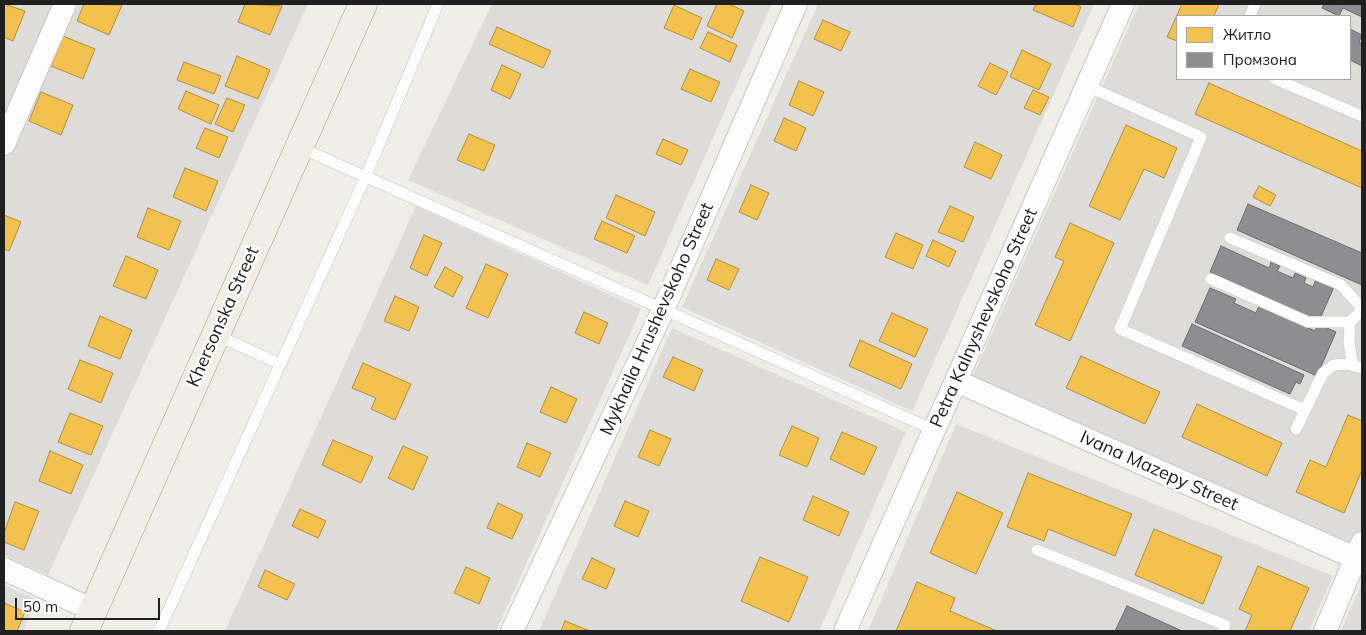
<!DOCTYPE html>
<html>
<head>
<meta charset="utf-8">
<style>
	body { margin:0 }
	#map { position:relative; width:1366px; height:635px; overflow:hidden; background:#eeede8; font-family:Mulish,sans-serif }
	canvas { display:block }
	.frame { position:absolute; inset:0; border:5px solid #202020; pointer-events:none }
	.legend { position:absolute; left:1176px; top:15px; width:175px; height:65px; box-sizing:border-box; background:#fff; border:1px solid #a6a6a6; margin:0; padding:6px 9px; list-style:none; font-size:15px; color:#202020 }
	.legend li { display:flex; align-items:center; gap:10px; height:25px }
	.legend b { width:25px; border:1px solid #a6a6a6 }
	.scale { position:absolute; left:15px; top:598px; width:145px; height:22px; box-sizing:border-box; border:2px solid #202020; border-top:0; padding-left:6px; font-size:15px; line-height:18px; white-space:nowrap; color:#202020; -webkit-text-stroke:4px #fff; paint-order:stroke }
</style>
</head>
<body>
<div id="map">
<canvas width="1366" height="635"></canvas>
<div class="frame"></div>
<ul class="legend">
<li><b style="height:14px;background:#f2c14e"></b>Житло</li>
<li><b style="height:14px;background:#8d8d92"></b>Промзона</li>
</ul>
<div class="scale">50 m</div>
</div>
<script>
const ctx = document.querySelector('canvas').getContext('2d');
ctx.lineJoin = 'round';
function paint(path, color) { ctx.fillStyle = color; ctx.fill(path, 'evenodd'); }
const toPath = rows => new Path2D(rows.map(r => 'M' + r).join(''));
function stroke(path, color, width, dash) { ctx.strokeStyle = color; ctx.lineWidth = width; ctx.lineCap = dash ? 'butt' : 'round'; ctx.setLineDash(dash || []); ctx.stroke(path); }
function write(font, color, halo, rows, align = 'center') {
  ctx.font = font + ' Mulish,sans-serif'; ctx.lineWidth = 5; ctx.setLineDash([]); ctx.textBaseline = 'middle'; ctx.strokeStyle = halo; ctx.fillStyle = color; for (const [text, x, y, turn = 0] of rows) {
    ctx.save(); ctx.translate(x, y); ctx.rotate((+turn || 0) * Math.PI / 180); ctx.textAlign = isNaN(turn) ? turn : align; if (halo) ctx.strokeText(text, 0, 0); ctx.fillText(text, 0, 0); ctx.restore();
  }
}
const residential = toPath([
	[4,4,57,4,4,126],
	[72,4,308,4,48,575,4,555,4,163],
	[492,4,772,4,648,285,408,180],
	[818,4,1094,4,912,411,682,307],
	[1139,4,1362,4,1362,533,1356,548,971,380],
	[1177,16,1350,16,1350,79,1177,79],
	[416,206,641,309,496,631,225,631],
	[672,328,906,432,819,631,539,631],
	[956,424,1333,576,1309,631,868,631],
	[1362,583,1362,631,1341,631],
	[4,585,37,600,23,631,4,631]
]);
const homes = toPath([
	[4,4,25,11,13,41,4,37,4,4],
	[84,4,122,5,109,35,77,21,84,4],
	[245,4,282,6,270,35,238,22,245,4],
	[717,4,729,4,744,11,732,38,707,26,717,4],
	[1036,4,1075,4,1081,7,1073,27,1033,10,1036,4],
	[1182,4,1219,4,1214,16,1177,16,1177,41,1167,37,1182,4],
	[674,5,702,18,692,40,664,28,674,5],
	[823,20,850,32,841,51,814,39,823,20],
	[497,27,551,51,543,68,489,44,497,27],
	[708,32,737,45,730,62,700,48,708,32],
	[63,36,95,49,83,79,51,66,63,36],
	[1022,50,1051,64,1039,90,1010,77,1022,50],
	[237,56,270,70,258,99,225,86,237,56],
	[184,62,221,76,214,94,177,80,184,62],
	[990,63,1008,72,996,95,978,86,990,63],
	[502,65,521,74,510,99,491,90,502,65],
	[690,69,720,82,711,102,681,89,690,69],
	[799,81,824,92,813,116,789,105,799,81],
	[1209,83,1362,151,1362,188,1195,114,1209,83],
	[1033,90,1049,97,1040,115,1024,108,1033,90],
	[186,91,219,105,211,124,178,109,186,91],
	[41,92,73,105,61,135,29,121,41,92],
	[227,98,245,105,233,132,215,124,227,98],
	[784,118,806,128,796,151,774,141,784,118],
	[1126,125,1177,148,1164,178,1144,169,1120,220,1089,206,1126,125],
	[205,128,228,137,219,158,196,148,205,128],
	[469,134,495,145,484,171,457,160,469,134],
	[663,139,688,150,681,165,656,154,663,139],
	[975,142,1002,155,991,179,964,167,975,142],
	[185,168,218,181,206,211,173,197,185,168],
	[751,185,769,193,757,220,739,212,751,185],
	[1259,186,1276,195,1270,206,1253,197,1259,186],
	[616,195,655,212,645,236,606,218,616,195],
	[950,206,974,217,963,242,938,232,950,206],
	[148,208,181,221,169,250,137,237,148,208],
	[4,215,21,222,9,251,4,249,4,215],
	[602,221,635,236,627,253,594,239,602,221],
	[1070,223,1114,243,1070,341,1035,325,1064,261,1055,257,1070,223],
	[896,233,923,245,913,269,885,257,896,233],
	[424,235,442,243,427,276,410,268,424,235],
	[933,240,956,251,949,267,926,256,933,240],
	[126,256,158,270,146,299,113,286,126,256],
	[716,259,739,269,729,290,707,280,716,259],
	[486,264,508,274,488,318,466,308,486,264],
	[445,267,463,277,453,297,434,287,445,267],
	[395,296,419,307,409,331,384,321,395,296],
	[584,312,608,323,599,344,575,333,584,312],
	[892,313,928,329,915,357,879,341,892,313],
	[100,316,132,330,120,359,88,346,100,316],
	[860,340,912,364,901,389,849,366,860,340],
	[1081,356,1160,392,1145,424,1066,388,1081,356],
	[673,357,703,370,694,391,663,377,673,357],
	[80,360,113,373,101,403,68,389,80,360],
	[363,363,411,384,395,420,371,409,376,398,352,388,363,363],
	[551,387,577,399,566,423,540,412,551,387],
	[1197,404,1282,443,1267,476,1182,437,1197,404],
	[70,413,103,426,91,455,58,442,70,413],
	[1348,415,1362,421,1362,470,1344,513,1296,492,1310,460,1326,467,1348,415],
	[792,426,819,438,807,467,779,455,792,426],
	[650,430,671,439,659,466,638,457,650,430],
	[842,432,877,447,864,475,830,459,842,432],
	[333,440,373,457,361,483,322,465,333,440],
	[527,443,551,453,540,477,517,467,527,443],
	[403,446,428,457,413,490,388,478,403,446],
	[50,451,83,465,71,494,39,481,50,451],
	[1028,473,1132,514,1115,556,1048,529,1044,541,1007,527,1028,473],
	[957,492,1003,513,976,574,930,553,957,492],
	[813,496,849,512,839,536,803,520,813,496],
	[625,501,649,511,638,537,614,526,625,501],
	[15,502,39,511,24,550,4,542,4,533,15,502],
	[498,503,523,515,512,539,487,528,498,503],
	[300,509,326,521,318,538,292,526,300,509],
	[1154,529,1222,557,1203,604,1135,575,1154,529],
	[760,557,808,577,789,622,741,601,760,557],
	[592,558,615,569,606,589,582,579,592,558],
	[1258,566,1309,588,1290,631,1245,631,1252,615,1239,609,1258,566],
	[466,567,490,578,479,604,454,593,466,567],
	[265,570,295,584,287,600,258,587,265,570],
	[917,582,955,598,950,611,997,631,896,631,917,582],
	[4,603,25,612,17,631,4,631,4,603],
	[565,621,590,631,561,631,565,621]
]);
const industry = toPath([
	[1324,4,1362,4,1362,17,1343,8,1339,16,1322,8,1324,4],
	[1350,29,1362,35,1359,42,1362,44,1362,66,1350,60,1350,29],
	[1248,204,1362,253,1362,285,1237,230,1248,204],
	[1221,246,1269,268,1271,262,1280,266,1277,271,1293,278,1295,273,1306,278,1304,283,1313,287,1316,279,1334,287,1319,321,1210,272,1221,246],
	[1210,288,1236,299,1234,303,1256,313,1259,306,1315,331,1318,324,1336,332,1317,376,1195,322,1210,288],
	[1192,324,1304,375,1300,384,1296,382,1290,394,1182,346,1192,324],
	[1127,606,1182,631,1115,631,1127,606]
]);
const service = toPath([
	[1250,16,1255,4],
	[1275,79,1362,116],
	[1087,86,1201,137,1120,329,1305,410],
	[299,147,934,430],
	[1230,238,1341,285,1362,308],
	[1211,279,1308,322,1350,322],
	[216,335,280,364],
	[1353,366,1349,343,1350,322,1362,310],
	[1296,429,1323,373,1334,365,1347,364,1362,368],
	[1037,550,1225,625,1223,631],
	[159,631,366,176,438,4]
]);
const minor = toPath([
	[4,144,65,4],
	[956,381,1362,561],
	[4,569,93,610],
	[512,631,663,310,796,4],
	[845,631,1123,4],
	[1325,631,1362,543]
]);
const primary = toPath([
	[84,631,363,4]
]);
const streetNames = [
	["Khersonska Street",223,317,-66],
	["Petra Kalnyshevskoho Street",984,318,-66],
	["Mykhaila Hrushevskoho Street",657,319,-66],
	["Ivana Mazepy Street",1159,471,24]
];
paint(residential, '#dddcd9');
paint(homes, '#f2c14e');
stroke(homes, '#b39140', 1);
paint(industry, '#8d8d92');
stroke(industry, '#6c6c70', 1);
stroke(service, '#c7c6c4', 12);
stroke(minor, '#c7c6c4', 24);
stroke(primary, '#a59f84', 29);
stroke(service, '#fcfcfc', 11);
stroke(minor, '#fcfcfc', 22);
stroke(primary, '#f1eee5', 28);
write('18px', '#202020', '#fff', streetNames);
</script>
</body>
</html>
